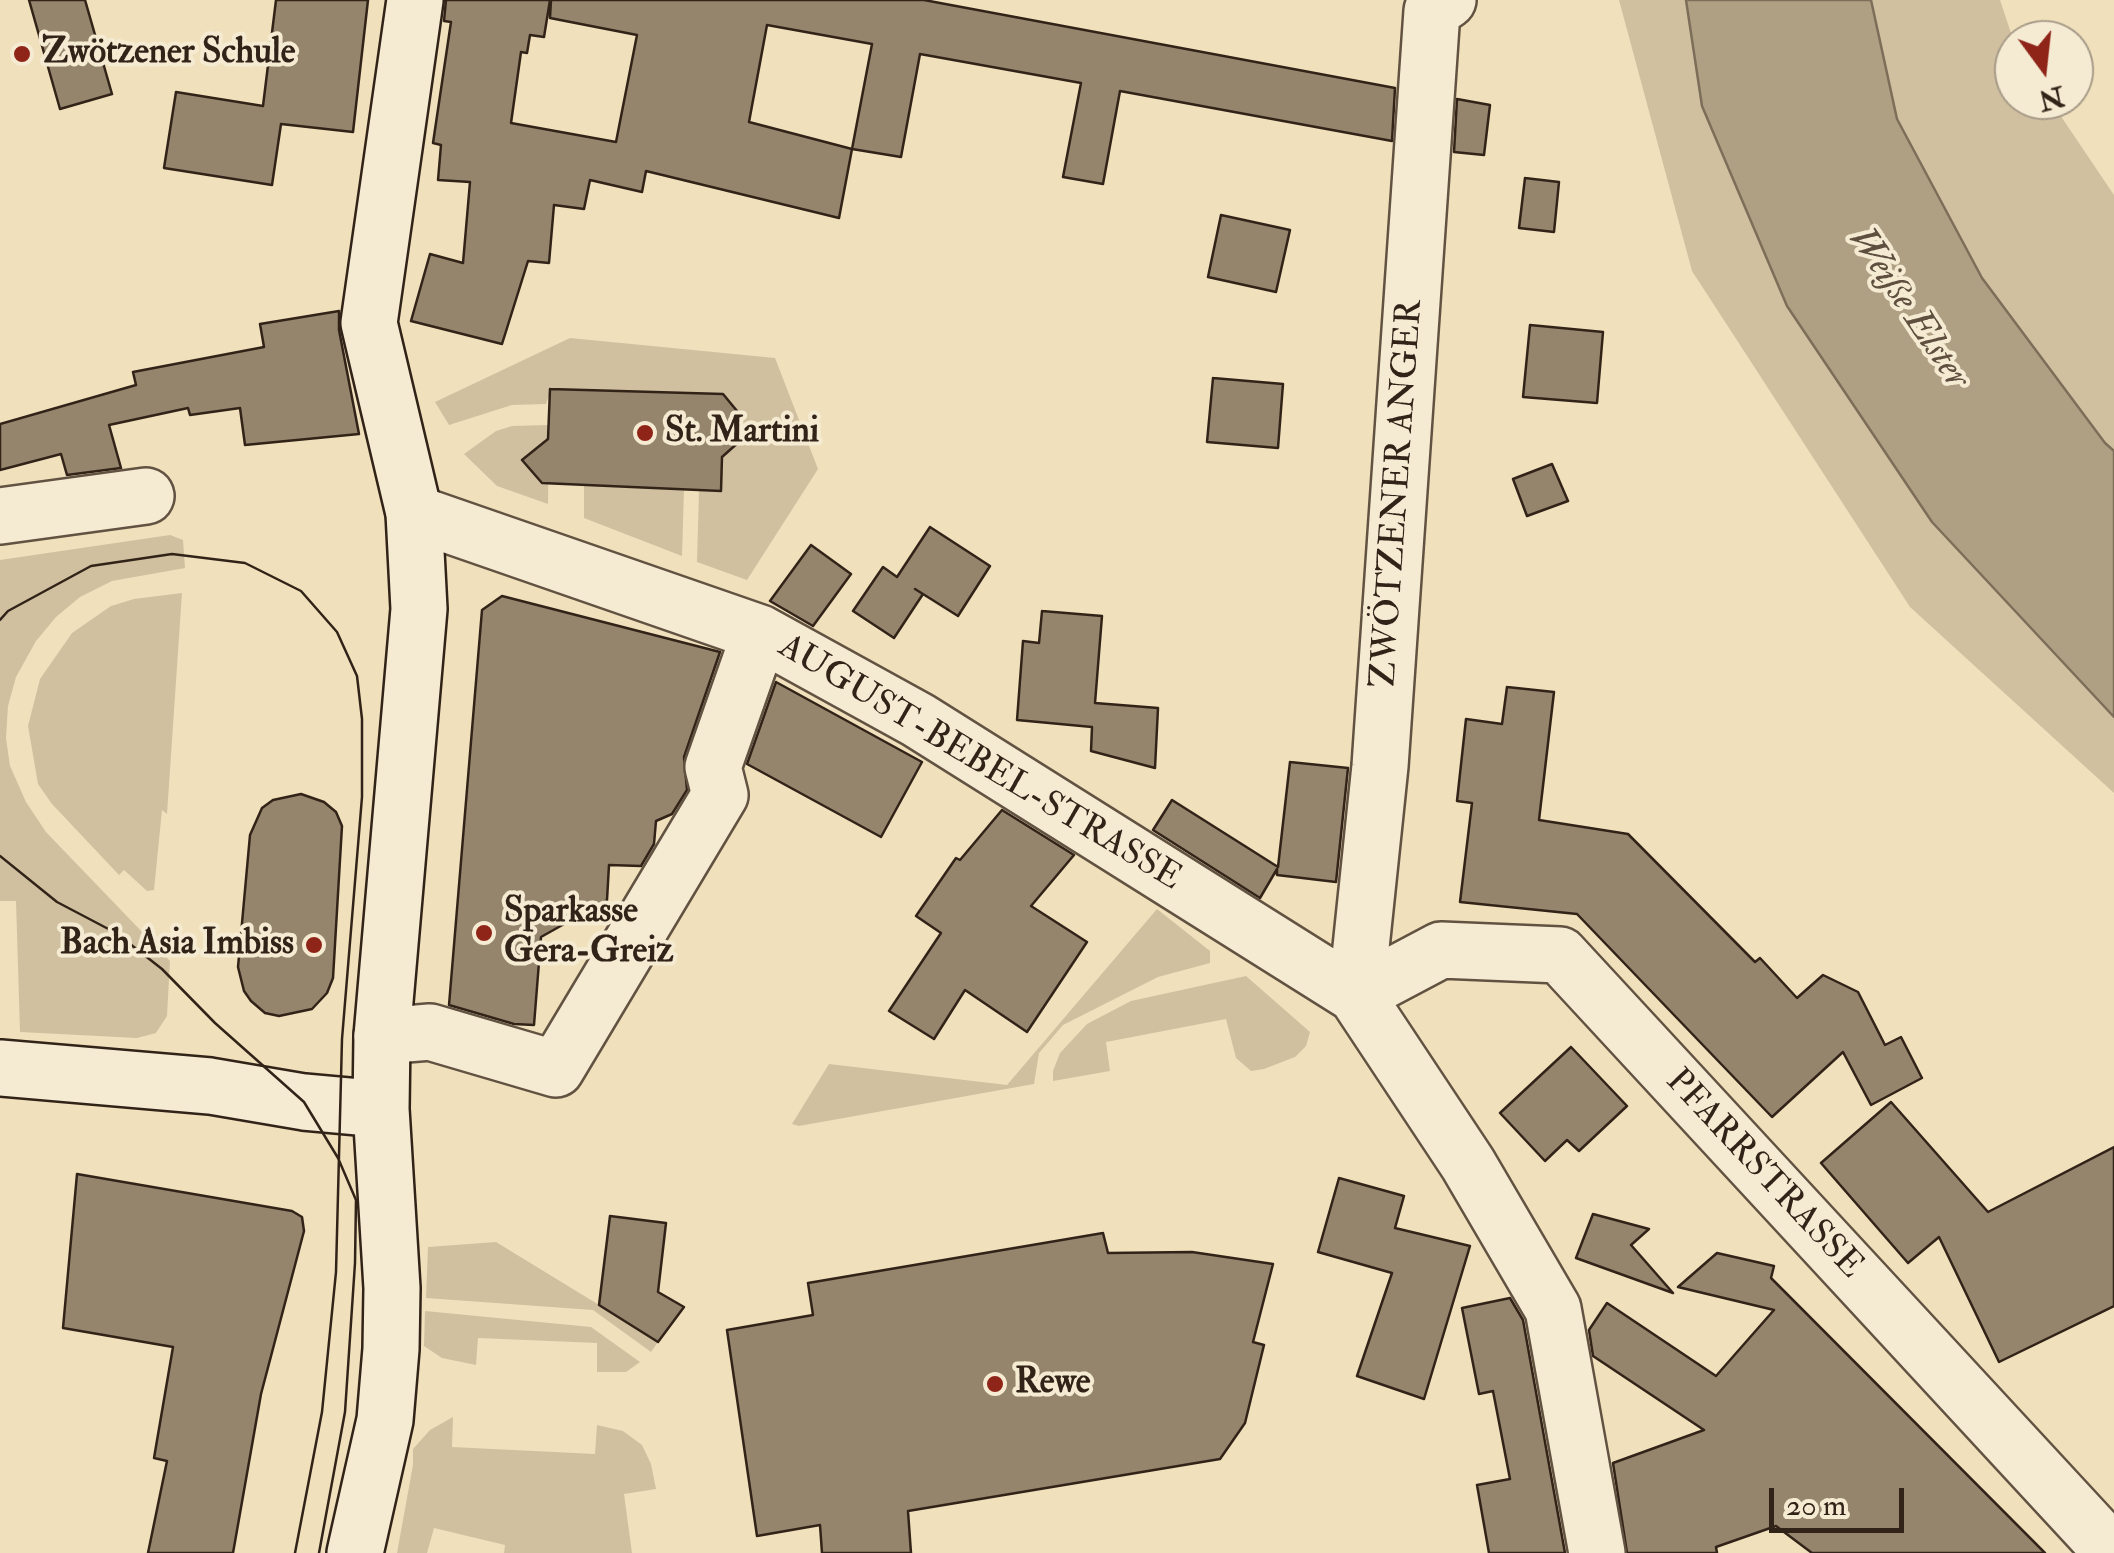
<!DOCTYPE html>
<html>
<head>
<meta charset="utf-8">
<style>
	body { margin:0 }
	#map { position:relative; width:2114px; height:1553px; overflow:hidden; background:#f0e0bc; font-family:"IM FELL Double Pica",serif }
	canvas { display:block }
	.north { position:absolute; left:1994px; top:20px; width:100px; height:100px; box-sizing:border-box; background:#f5ebd3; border:2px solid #a79b88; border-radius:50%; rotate:165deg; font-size:28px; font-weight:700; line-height:40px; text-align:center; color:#322318 }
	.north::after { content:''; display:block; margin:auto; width:35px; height:45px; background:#8f2418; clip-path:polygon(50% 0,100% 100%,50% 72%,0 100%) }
	.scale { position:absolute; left:1769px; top:1488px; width:135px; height:45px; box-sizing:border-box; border:5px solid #322318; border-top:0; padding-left:12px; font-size:30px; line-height:35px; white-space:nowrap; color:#322318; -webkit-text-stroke:8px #f5ebd3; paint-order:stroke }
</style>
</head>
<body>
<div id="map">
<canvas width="2114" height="1553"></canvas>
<div class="north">N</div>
<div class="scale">20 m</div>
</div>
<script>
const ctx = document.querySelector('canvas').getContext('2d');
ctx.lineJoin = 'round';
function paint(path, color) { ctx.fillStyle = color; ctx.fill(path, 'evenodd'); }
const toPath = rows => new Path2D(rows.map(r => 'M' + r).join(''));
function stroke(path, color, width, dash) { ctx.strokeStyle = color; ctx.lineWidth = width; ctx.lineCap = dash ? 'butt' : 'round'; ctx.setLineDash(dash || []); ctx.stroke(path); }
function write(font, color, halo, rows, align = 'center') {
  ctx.font = font + ' "IM FELL Double Pica",serif'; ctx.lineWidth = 8; ctx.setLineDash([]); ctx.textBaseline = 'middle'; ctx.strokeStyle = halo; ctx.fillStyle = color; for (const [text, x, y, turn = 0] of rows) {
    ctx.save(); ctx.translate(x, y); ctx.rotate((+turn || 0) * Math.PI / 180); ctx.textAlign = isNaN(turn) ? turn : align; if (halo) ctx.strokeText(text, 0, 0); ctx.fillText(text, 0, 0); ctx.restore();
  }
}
const green = toPath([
	[1619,0,1686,0,1702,106,1932,522,2114,717,2114,793,1910,607,1692,271],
	[1871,0,2000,0,2014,42,2014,100,2050,100,2114,195,2114,451,2105,443,1982,278,1897,119],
	[570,338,775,358,818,469,747,580,697,562,699,490,721,490,722,457,740,441,742,417,723,394,551,389,546,404,512,405,449,425,435,402],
	[549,425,548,504,497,486,464,454,496,431,512,426],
	[584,485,684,489,682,556,584,518],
	[170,535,183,540,185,568,112,581,80,597,56,617,36,641,16,677,8,706,6,738,10,766,26,802,46,832,170,961,167,1016,156,1033,137,1038,20,1032,16,901,0,901,0,560],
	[182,593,167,814,162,810,154,890,147,891,124,870,119,875,52,804,38,784,28,726,40,679,72,633,111,606,134,599],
	[1157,909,1210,951,1210,963,1158,977,1063,1025,1039,1053,1034,1084,799,1126,792,1124,829,1064,1007,1085],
	[1246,976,1310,1032,1306,1046,1295,1057,1264,1069,1251,1071,1236,1058,1226,1019,1106,1042,1110,1071,1053,1081,1053,1071,1060,1053,1087,1024,1131,1001],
	[496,1242,604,1308,658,1342,651,1352,593,1310,426,1298,428,1247],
	[425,1311,591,1327,640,1362,626,1372,597,1372,597,1343,478,1338,476,1365,442,1358,424,1346],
	[453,1417,452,1447,595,1454,597,1425,623,1431,642,1445,651,1464,656,1489,624,1494,632,1553,504,1553,505,1545,434,1528,427,1553,397,1553,413,1465,413,1449,430,1430]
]);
const water = toPath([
	[1686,0,1871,0,1897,119,1982,278,2105,443,2114,451,2114,717,1932,522,1787,306,1702,106,1686,0]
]);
const building = toPath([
	[29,0,85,0,112,94,60,109,29,0],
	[276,0,368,0,353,132,281,124,272,185,164,168,176,92,263,106,276,0],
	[446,0,550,0,544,37,530,35,527,53,521,52,511,123,616,142,637,35,550,18,551,0,924,0,1395,88,1392,141,1120,91,1103,184,1063,177,1081,83,920,54,901,157,852,149,839,218,646,171,642,192,590,180,584,209,554,205,549,263,528,261,502,344,411,321,430,254,463,263,470,182,438,180,441,145,433,143,451,22,444,21,446,0],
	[767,25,872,44,852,149,749,122,767,25],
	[1457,99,1490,105,1484,155,1454,152,1457,99],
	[1525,178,1559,182,1554,232,1519,228,1525,178],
	[1221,215,1290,230,1276,292,1208,277,1221,215],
	[339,311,339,330,359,434,245,445,240,408,190,415,188,408,109,425,121,468,67,475,61,454,0,470,0,424,136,385,133,372,264,347,260,324,339,311],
	[1530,325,1603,332,1597,403,1523,397,1530,325],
	[1213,378,1283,384,1278,448,1207,442,1213,378],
	[550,389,723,394,742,417,740,441,722,457,721,491,542,483,522,460,548,439,550,389],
	[1552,464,1568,501,1527,516,1513,479,1552,464],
	[930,527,990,566,958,616,915,589,923,594,894,638,853,611,883,567,897,577,930,527],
	[811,545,851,574,813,626,770,601,811,545],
	[502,596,720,652,684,757,687,790,672,814,656,821,654,844,641,866,609,865,607,900,541,937,534,1025,514,1024,449,1005,482,610,502,596],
	[1042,611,1102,616,1095,703,1158,708,1155,768,1091,751,1092,727,1017,720,1023,641,1039,643,1042,611],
	[776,682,922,762,881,837,747,764,776,682],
	[1507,687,1554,692,1539,820,1628,834,1755,962,1760,958,1797,998,1823,975,1858,992,1885,1045,1901,1037,1922,1078,1871,1105,1843,1052,1772,1117,1577,914,1460,902,1472,803,1457,801,1466,719,1502,724,1507,687],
	[1290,762,1348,768,1336,882,1277,875,1277,869,1260,898,1153,830,1172,800,1278,867,1290,762],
	[301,794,324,802,336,812,342,826,333,978,327,993,312,1009,279,1016,265,1013,251,1001,244,991,238,967,250,835,262,808,273,800,301,794],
	[1002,810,1074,855,1031,906,1087,942,1027,1032,965,990,934,1039,889,1011,941,933,916,916,956,858,960,860,1002,810],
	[1571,1047,1627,1106,1579,1151,1567,1140,1545,1161,1500,1113,1571,1047],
	[1891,1102,1988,1212,2114,1147,2114,1306,1999,1362,1939,1237,1908,1263,1821,1163,1891,1102],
	[77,1174,292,1211,302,1217,304,1231,261,1394,233,1553,148,1553,167,1461,154,1458,173,1347,63,1328,77,1174],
	[1339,1178,1404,1196,1395,1228,1470,1246,1424,1399,1357,1376,1392,1273,1318,1252,1339,1178],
	[1593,1214,1649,1229,1631,1245,1673,1293,1576,1258,1593,1214],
	[610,1216,666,1223,658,1292,684,1307,658,1342,599,1305,610,1216],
	[1103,1233,1108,1253,1192,1252,1273,1264,1253,1342,1264,1345,1245,1423,1220,1459,908,1511,911,1553,822,1553,820,1525,757,1536,727,1330,813,1315,808,1283,1103,1233],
	[1717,1253,1774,1266,1771,1278,2045,1553,1812,1553,1776,1526,1716,1547,1717,1553,1627,1553,1613,1463,1704,1430,1593,1356,1589,1330,1607,1303,1716,1376,1774,1310,1678,1287,1717,1253],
	[1510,1298,1523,1320,1565,1553,1489,1553,1477,1485,1510,1479,1493,1391,1479,1394,1462,1308,1510,1298]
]);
const minor = toPath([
	[414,513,760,633,918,720,1356,995,1468,1164,1553,1309,1597,1553],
	[0,516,146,496],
	[1356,995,1441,950,1560,955,2113,1553],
	[1356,995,1380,766,1432,11,1448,0],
	[382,1036,430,1032,556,1069,720,795,713,767,760,633]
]);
const secondary = toPath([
	[0,1068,210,1086,304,1102,381,1109],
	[355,1553,385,1420,391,1349,392,1288,381,1109,382,1036,419,609,414,513,369,323,415,0]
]);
const tram = toPath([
	[0,620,8,611,91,566,172,554,245,563,301,591,337,632,357,676,362,719,362,797,342,1039,336,1272,322,1412,295,1553],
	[0,856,57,902,116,933,162,969,215,1023,304,1102,338,1158,356,1200,355,1263,345,1412,319,1553]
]);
const markers = [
	[22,54,10,"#8f2418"],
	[645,433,10,"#8f2418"],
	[484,933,10,"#8f2418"],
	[314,945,10,"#8f2418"],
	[995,1384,10,"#8f2418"]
];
const poiNames = [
	["Zwötzener Schule",42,54],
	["St. Martini",665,433],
	["Sparkasse",504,913],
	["Gera-Greiz",504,953],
	["Bach Asia Imbiss",294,945,"right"],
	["Rewe",1015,1384]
];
const streetNames = [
	["ZWÖTZENER ANGER",1399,494,-86],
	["AUGUST-BEBEL-STRASSE",979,764,31],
	["PFARRSTRASSE",1763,1175,47]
];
const waterNames = [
	["Weiße Elster",1907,309,56]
];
paint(green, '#d0c0a0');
paint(water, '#afa084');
stroke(water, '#7d6e59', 2.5);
paint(building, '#95856d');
stroke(building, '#322318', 2.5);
stroke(minor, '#625241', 60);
stroke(secondary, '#322318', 60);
stroke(minor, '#f5ebd3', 55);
stroke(secondary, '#f5ebd3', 55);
stroke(tram, '#322318', 2.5);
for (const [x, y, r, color] of markers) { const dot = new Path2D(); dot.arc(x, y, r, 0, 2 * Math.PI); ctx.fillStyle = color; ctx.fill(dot); stroke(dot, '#f5ebd3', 4); }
write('bold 35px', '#322318', '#f5ebd3', poiNames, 'left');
write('35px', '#322318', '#f5ebd3', streetNames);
write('italic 38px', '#5e4f3e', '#f5ebd3', waterNames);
</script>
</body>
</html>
